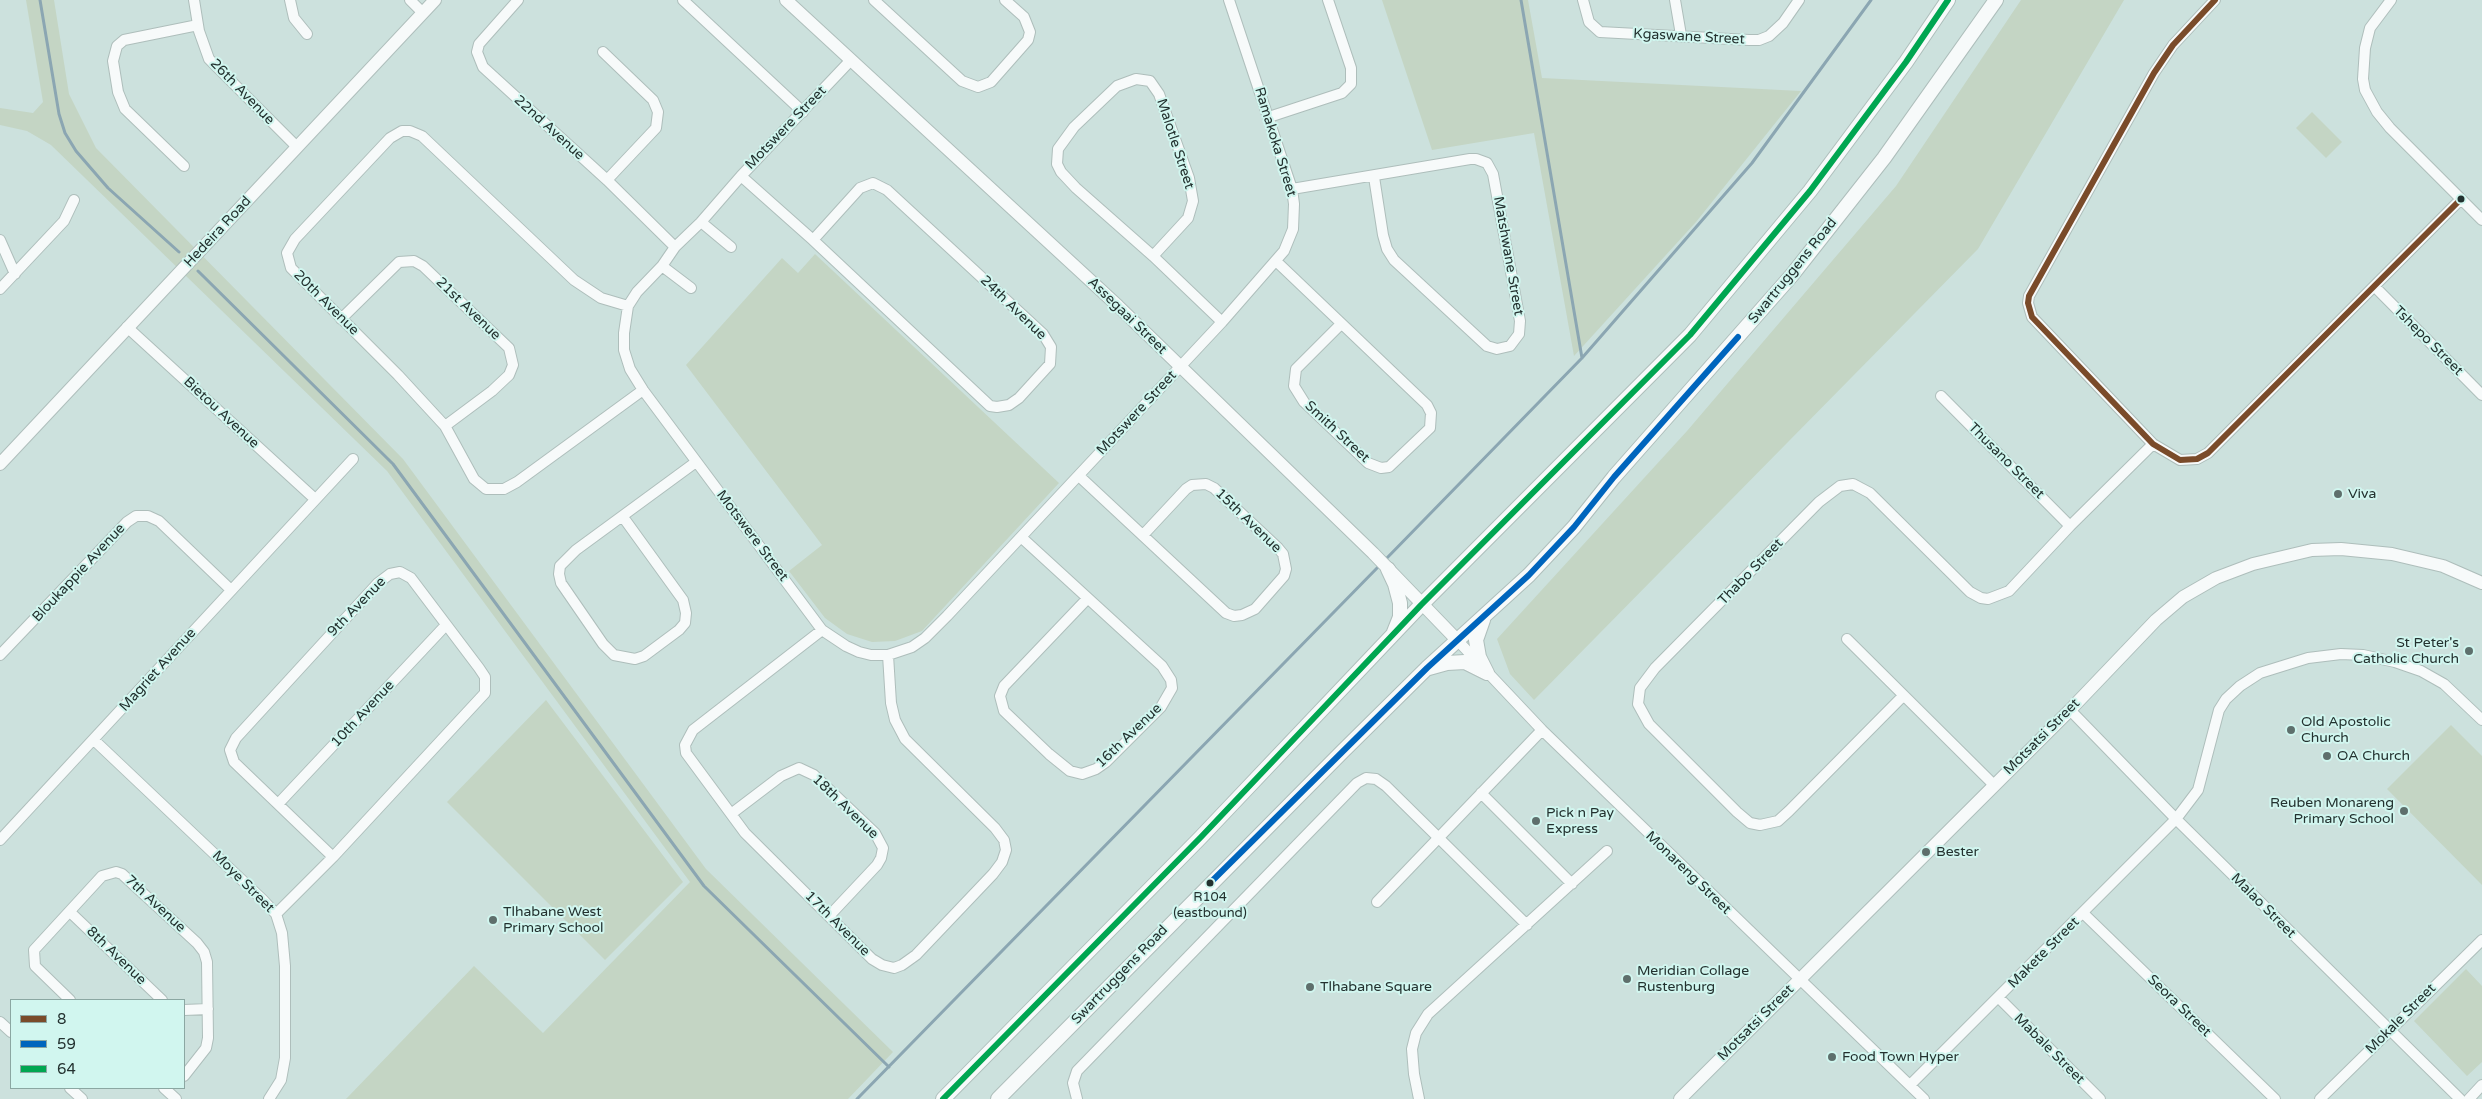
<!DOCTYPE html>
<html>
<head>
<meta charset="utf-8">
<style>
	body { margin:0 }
	#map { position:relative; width:2482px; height:1099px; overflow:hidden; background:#cce1dd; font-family:"Varela Round",sans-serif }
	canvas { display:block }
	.legend { position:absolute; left:10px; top:999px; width:175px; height:90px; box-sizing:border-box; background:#d1f6ef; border:1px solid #8ba7a2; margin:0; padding:6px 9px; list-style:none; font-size:15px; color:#23312f }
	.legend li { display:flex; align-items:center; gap:10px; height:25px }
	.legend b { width:25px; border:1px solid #8ba7a2 }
</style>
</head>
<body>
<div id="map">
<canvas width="2482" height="1099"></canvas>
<ul class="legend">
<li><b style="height:6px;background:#7a4b2a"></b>8</li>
<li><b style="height:6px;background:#0065bd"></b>59</li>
<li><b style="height:6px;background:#00a651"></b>64</li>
</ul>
</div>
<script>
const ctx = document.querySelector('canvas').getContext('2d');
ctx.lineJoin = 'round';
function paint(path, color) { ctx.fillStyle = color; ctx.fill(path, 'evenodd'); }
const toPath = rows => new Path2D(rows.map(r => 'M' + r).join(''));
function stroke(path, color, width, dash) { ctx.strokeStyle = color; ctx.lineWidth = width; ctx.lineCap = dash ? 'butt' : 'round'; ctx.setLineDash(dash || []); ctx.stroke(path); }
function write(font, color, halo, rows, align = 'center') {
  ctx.font = font + ' "Varela Round",sans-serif'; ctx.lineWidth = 4; ctx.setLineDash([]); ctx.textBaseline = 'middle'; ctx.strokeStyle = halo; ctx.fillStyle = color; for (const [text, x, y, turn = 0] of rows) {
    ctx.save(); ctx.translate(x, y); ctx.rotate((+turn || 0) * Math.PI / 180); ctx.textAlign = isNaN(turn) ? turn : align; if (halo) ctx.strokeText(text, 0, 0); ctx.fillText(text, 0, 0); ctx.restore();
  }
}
const green = toPath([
	[26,0,54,0,69,94,96,148,403,459,706,869,893,1052,848,1099,346,1099,474,966,543,1033,690,882,387,471,51,145,27,131,0,125,0,108,33,113,43,102],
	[1382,0,1528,0,1542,78,1801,91,1696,222,1574,356,1534,133,1432,150],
	[2021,0,2124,0,1978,249,1534,700,1510,674,1497,639,1687,431,1896,186],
	[2312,112,2342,142,2326,158,2296,128],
	[815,254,1059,483,922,631,895,641,872,642,847,634,825,618,789,571,822,545,686,365,782,258,798,273],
	[546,700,683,882,605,960,447,802],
	[2451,725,2482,756,2482,885,2387,789],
	[2466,969,2482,986,2482,1062,2467,1076,2414,1021]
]);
const stream = toPath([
	[40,0,59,114,65,133,76,151,108,188,179,252],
	[1521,0,1582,358],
	[198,271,393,464,704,886,889,1067],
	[1384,561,1582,358,1752,163,1871,0],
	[857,1099,1380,565]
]);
const minor = toPath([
	[194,0,199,31,209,59,297,147],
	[290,0,294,18,307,34],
	[410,0,423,13],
	[518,0,479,44,477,52,483,67,607,180,675,247],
	[683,0,803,112],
	[874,0,962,81,978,87,991,82,1028,40,1030,32,1024,17,1005,0],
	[1583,0,1589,22,1600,32,1749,40,1759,40,1769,36,1783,23,1799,0],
	[1675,0,1681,35],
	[2215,0,2173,45,2154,73,2029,296,2028,303,2032,317,2153,444,2180,460,2197,459,2208,453,2461,199],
	[2391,0,2370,28,2365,48,2363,79,2365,90,2377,112,2390,128,2482,220],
	[603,52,653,100,658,112,656,128,607,180],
	[850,61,741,176,701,222,675,247,662,266,637,292,628,306,624,333,624,350,630,369,643,390,822,630,846,646,859,652,871,655,888,655,912,647,925,638,947,616,1222,322,1284,251,1293,229,1294,204,1292,189,1229,0],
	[1269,117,1342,93,1351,84,1351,68,1328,0],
	[184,166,125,109,118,92,113,61,117,46,124,40,198,25],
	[741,176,813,240,860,188,873,183,887,190,1043,334,1051,347,1050,364,1019,398,1009,405,997,407,990,406,813,240],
	[1292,189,1470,159,1476,159,1487,163,1493,174,1520,321,1519,334,1510,346,1497,349,1487,346,1394,260,1387,249,1383,235,1374,177],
	[701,222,731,247],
	[0,240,15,274],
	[1153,256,1188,218,1193,201,1189,178,1159,94,1150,81,1136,79,1117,86,1074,127,1058,149,1057,164,1061,172,1076,188,1153,256,1222,322],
	[1277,262,1427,405,1431,413,1430,428,1389,467,1381,468,1368,463,1304,402,1294,386,1296,369,1341,324],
	[662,266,691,288],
	[2375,287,2482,395],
	[0,289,64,221,74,200],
	[628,306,601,298,574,280,422,136,410,131,402,131,390,138,295,239,287,253,291,268,398,375,445,426,474,479,486,489,504,489,517,482,643,390],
	[341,319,399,262,414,261,423,266,509,348,513,365,509,375,492,391,445,426],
	[127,327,315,499],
	[1941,396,2070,526],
	[1079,476,1226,613,1234,616,1242,615,1255,609,1284,576,1286,569,1283,554,1278,548,1214,488,1206,484,1192,485,1186,489,1144,534],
	[623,517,683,600,686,613,685,623,679,630,644,656,635,659,614,655,603,644,561,583,559,574,560,566,576,550,696,462],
	[1021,537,1162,666,1171,680,1172,688,1161,707,1106,762,1096,769,1082,774,1070,771,1049,754,1004,711,1000,696,1004,686,1087,599],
	[822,630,693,730,685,745,686,753,745,833,872,959,882,965,894,968,902,965,916,955,993,874,1002,862,1006,850,1004,840,995,828,905,739,895,720,891,703,888,655],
	[1847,639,1994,785],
	[1458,641,1542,730,1924,1099],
	[0,655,127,522,136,516,148,516,159,521,230,589],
	[1903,696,1789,811,1778,821,1760,825,1750,823,1737,812,1649,724,1638,704,1640,688,1655,668,1819,502,1840,486,1853,484,1870,493,1970,592,1981,598,1988,599,2009,591,2070,526,2153,444],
	[2070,710,2176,819,2460,1099],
	[94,740,263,900,276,914,282,933,285,966,285,1058,281,1080,269,1099],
	[1481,793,1572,884],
	[279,803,446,625],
	[731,814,781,776,799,768,814,775,875,833,883,848,881,858,877,865,830,915],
	[0,840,353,459],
	[1377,902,1542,730],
	[70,912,162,1000],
	[2083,913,2275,1099],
	[276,914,333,857,485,693,485,677,479,668,411,578,400,572,390,574,378,583,236,738,230,750,234,762,333,857],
	[1999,998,2100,1099],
	[70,1000,35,966,34,950,102,876,116,872,122,874,197,943,204,952,207,962,208,1038,206,1048,184,1076],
	[184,1010,208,1009],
	[0,1022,11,1032],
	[1910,1085,2176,819,2198,790,2219,710,2226,699,2240,686,2260,673,2308,658,2341,654,2363,655,2395,662,2421,671,2444,684,2482,720],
	[70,1088,82,1099],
	[164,1088,176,1099],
	[1077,1099,1073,1083,1077,1071,1357,783,1366,778,1376,779,1386,786,1527,925],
	[1419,1099,1414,1074,1412,1049,1416,1033,1428,1014,1607,851],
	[2320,1099,2482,940],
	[2469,1099,2482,1085]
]);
const tertiary = toPath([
	[786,0,1118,306,1373,553,1458,641],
	[0,464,435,0],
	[1680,1099,2070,710,2156,620,2183,597,2216,578,2253,564,2312,550,2341,549,2392,554,2443,566,2482,583]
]);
const secondary = toPath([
	[1388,569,1395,584,1400,603,1400,617,1394,632],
	[1483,620,1476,640,1479,657,1487,673],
	[1429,668,1447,663,1465,662,1487,673],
	[943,1099,1201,837,1421,605,1690,335,1810,191,1906,62,1948,0],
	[998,1099,1342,752,1427,668,1529,575,1574,527,1614,477,1792,275,1884,158,1996,0]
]);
const bus1 = toPath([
	[2215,0,2173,45,2154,73,2029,296,2028,303,2032,317,2153,444,2180,460,2197,459,2208,453,2461,199]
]);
const bus2 = toPath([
	[1210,883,1427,668,1529,575,1574,527,1614,477,1738,337]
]);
const bus3 = toPath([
	[943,1099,1201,837,1421,605,1690,335,1810,191,1906,62,1948,0]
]);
const markers = [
	[2461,199,4.5,"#23312f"],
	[2338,494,5,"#5e6f6c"],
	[2469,651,5,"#5e6f6c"],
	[2291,730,5,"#5e6f6c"],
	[2327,756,5,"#5e6f6c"],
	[2404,811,5,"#5e6f6c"],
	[1536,821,5,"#5e6f6c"],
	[1926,852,5,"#5e6f6c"],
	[1210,883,4.5,"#23312f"],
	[493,920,5,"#5e6f6c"],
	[1627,979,5,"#5e6f6c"],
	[1310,987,5,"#5e6f6c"],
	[1832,1057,5,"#5e6f6c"]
];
const busNames = [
	["R104",1210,898],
	["(eastbound)",1210,914]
];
const streetNames = [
	["Kgaswane Street",1689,37,3],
	["26th Avenue",242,92,46],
	["22nd Avenue",549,128,42],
	["Motswere Street",786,128,-46],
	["Ramakoka Street",1275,142,73],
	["Malotle Street",1175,144,72],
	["Hedeira Road",218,232,-47],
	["Matshwane Street",1508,256,80],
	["Swartruggens Road",1793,271,-51],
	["20th Avenue",326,303,45],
	["24th Avenue",1013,308,44],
	["21st Avenue",468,309,44],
	["Assegaai Street",1127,316,44],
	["Tshepo Street",2428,341,45],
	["Bietou Avenue",221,413,43],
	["Motswere Street",1137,413,-47],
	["Smith Street",1337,432,43],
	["Thusano Street",2006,461,45],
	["15th Avenue",1248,521,44],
	["Motswere Street",752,536,53],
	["Thabo Street",1751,572,-46],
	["Bloukappie Avenue",79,573,-47],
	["9th Avenue",357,607,-46],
	["Magriet Avenue",158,670,-48],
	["10th Avenue",363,714,-47],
	["16th Avenue",1129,736,-44],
	["Motsatsi Street",2042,737,-45],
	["18th Avenue",845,807,44],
	["Monareng Street",1688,873,44],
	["Moye Street",243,882,45],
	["7th Avenue",155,904,43],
	["Malao Street",2263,906,45],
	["17th Avenue",837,924,45],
	["Makete Street",2044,953,-45],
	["8th Avenue",116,956,44],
	["Swartruggens Road",1120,975,-46],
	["Seora Street",2179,1006,44],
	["Mokale Street",2401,1019,-45],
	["Motsatsi Street",1756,1023,-45],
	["Mabale Street",2049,1049,45]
];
const poiNames = [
	["Viva",2348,494],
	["St Peter's",2459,643,"right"],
	["Catholic Church",2459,659,"right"],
	["Old Apostolic",2301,722],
	["Church",2301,738],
	["OA Church",2337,756],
	["Reuben Monareng",2394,803,"right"],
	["Primary School",2394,819,"right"],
	["Pick n Pay",1546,813],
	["Express",1546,829],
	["Bester",1936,852],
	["Tlhabane West",503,912],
	["Primary School",503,928],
	["Meridian Collage",1637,971],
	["Rustenburg",1637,987],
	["Tlhabane Square",1320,987],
	["Food Town Hyper",1842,1057]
];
paint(green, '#c4d5c4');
stroke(stream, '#8ba6b2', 3);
stroke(minor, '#aebebb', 12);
stroke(tertiary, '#aebebb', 14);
stroke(secondary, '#aebebb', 16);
stroke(minor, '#f7fafa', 10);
stroke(tertiary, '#f7fafa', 12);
stroke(secondary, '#f7fafa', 14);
stroke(bus1, '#7a4b2a', 6);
stroke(bus2, '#0065bd', 6);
stroke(bus3, '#00a651', 6);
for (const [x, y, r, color] of markers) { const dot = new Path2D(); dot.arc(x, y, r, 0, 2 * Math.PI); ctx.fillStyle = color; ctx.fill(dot); stroke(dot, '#d1f6ef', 2); }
write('13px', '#23312f', '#d1f6ef', busNames);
write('14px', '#23312f', '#d1f6ef', streetNames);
write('14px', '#23312f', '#d1f6ef', poiNames, 'left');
</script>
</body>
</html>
